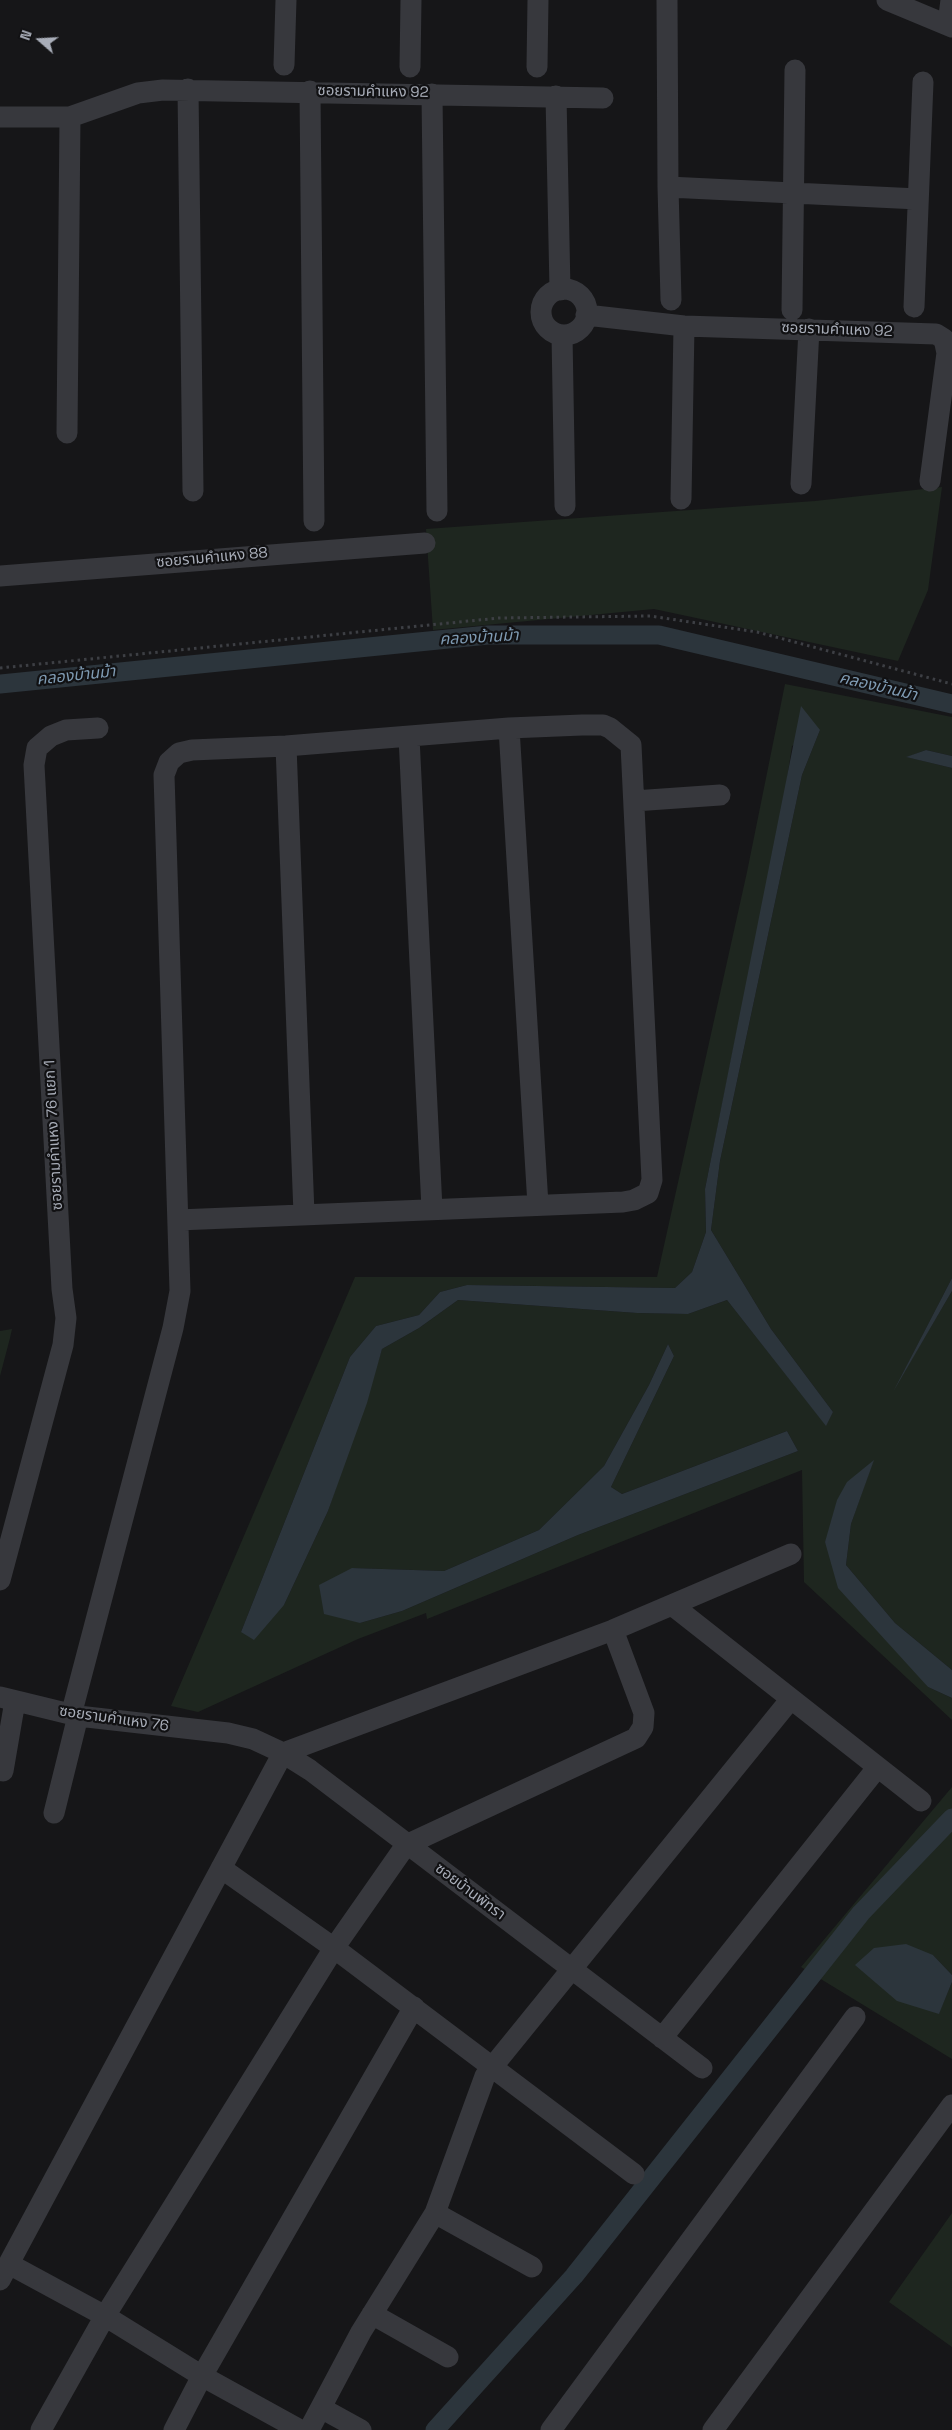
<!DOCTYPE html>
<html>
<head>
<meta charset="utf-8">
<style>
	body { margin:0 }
	#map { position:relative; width:952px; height:2430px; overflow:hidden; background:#161618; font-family:"Space Grotesk",sans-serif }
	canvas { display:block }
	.north { position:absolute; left:15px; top:15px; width:50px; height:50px; -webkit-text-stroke:4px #111113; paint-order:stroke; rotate:289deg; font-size:14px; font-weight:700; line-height:20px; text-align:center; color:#a8adb8 }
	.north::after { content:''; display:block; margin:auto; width:18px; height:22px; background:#a8adb8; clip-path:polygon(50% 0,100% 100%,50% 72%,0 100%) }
</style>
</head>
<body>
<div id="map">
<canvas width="952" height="2430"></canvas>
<div class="north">N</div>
</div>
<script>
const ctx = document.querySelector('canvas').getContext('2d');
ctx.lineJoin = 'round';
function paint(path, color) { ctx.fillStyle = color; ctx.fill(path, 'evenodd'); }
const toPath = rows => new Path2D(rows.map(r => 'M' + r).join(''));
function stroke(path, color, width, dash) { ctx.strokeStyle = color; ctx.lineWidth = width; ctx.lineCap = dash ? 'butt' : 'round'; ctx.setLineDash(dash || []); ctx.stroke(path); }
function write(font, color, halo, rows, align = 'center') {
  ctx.font = font + ' "Space Grotesk","Noto Sans Thai",sans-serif'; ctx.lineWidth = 4.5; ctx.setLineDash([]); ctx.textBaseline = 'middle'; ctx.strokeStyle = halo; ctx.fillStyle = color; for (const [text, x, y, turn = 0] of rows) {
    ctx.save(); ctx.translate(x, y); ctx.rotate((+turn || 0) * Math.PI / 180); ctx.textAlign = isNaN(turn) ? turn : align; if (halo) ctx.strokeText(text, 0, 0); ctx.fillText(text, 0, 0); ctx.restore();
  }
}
const green = toPath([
	[942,487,928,590,898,661,654,609,433,630,426,529,815,501],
	[785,684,952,717,952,756,926,750,907,757,952,768,952,1278,900,1379,952,1291,952,1670,895,1623,846,1565,851,1524,873,1461,825,1542,928,1687,952,1698,952,1720,804,1582,802,1470,427,1619,426,1613,358,1639,198,1712,171,1706,355,1277,657,1277,747,872],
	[820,730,802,775,720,1161,711,1230,771,1329,833,1412,826,1425,727,1300,688,1314,637,1313,458,1300,419,1328,382,1349,328,1511,284,1605,241,1632,350,1357,376,1326,419,1315,440,1292,467,1285,675,1288,692,1272,706,1232,705,1189,783,805,792,746],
	[668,1344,674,1356,611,1487,622,1494,787,1431,798,1451,578,1535,402,1611,360,1623,352,1568,444,1571,539,1530,604,1466,649,1385],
	[12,1329,10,1338,0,1376,0,1331],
	[952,1787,952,1975,933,1955,939,2013,952,1982,952,2059,801,1967],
	[952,2213,952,2347,889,2302]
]);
const water = toPath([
	[801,706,820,730,802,775,720,1161,711,1230,771,1329,833,1412,826,1426,727,1300,688,1314,637,1313,458,1300,419,1328,382,1349,367,1403,328,1511,284,1605,254,1640,241,1632,350,1357,376,1326,419,1315,440,1292,467,1285,675,1288,692,1272,706,1232,705,1189],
	[926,750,952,756,952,768,906,757],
	[952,1278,952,1291,893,1392],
	[668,1344,674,1356,611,1487,622,1494,787,1431,798,1451,578,1535,402,1611,360,1623,324,1614,319,1585,352,1568,444,1571,539,1530,604,1466,649,1385],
	[874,1460,851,1524,846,1565,895,1623,952,1670,952,1698,928,1687,838,1588,825,1542,837,1500,847,1482],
	[906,1944,933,1955,952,1975,952,1982,939,2014,897,2001,855,1965,874,1948]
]);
const canal = toPath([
	[0,684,488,635,659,635,952,704],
	[435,2430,574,2276,861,1913,952,1818]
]);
const path = toPath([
	[0,668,499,618,650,616,757,632,952,684]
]);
const minor = toPath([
	[667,0,668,187,671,300],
	[887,0,952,27],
	[948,24,951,0],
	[284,65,286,0],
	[410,67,411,0],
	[537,67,538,0],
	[188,89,193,491],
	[310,91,314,521],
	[432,94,437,511],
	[556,96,560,290],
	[0,117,70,117,138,93,163,90,603,98],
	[668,187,918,199],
	'541 312a23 23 0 1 1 46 0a23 23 0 1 1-46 0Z',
	[914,307,923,82],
	[792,310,795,70],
	[586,315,684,326,936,334,944,339,947,353,930,481],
	[562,335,565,506],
	[67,433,70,117],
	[801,484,809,329],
	[681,499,684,326],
	[0,576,425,543],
	[509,728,538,1205],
	[409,737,432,1209],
	[286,746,304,1214],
	[634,801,720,795],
	[0,1580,63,1345,66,1318,62,1289,34,765,37,748,51,736,66,730,98,728],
	[672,1605,921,1801],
	[0,1697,78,1716,228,1733,253,1739,283,1753,310,1770,702,2068],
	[71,1715,173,1328,180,1291,164,775,169,762,179,753,192,750,286,746,509,728,582,725,603,725,610,728,631,745,652,1180,648,1193,634,1200,623,1202,178,1220],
	[3,1771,15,1701],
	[54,1813,78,1716],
	[221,1868,334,1948,634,2174],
	[662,2038,877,1768],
	[435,2213,532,2267],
	[9,2264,105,2316,202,2376,300,2430],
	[0,2280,283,1753,613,1630,791,1554],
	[372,2314,448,2357],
	[321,2408,361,2430],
	[41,2430,105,2316,334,1948,406,1845,636,1738,643,1727,644,1713,613,1630],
	[174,2430,202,2376,414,2007],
	[309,2430,361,2332,435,2213,485,2076,790,1700],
	[551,2430,855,2017],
	[713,2430,952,2105]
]);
const streetNames = [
	["ซอยรามคําแหง 92",373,92,1],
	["ซอยรามคําแหง 92",837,330,2],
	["ซอยรามคำแหง 88",212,558,-5],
	["ซอยรามคำแหง 76 แยก 1",54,1135,-93],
	["ซอยรามคำแหง 76",114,1719,8],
	["ซอยบ้านพัทรา",470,1892,37]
];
const waterNames = [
	["คลองบ้านม้า",479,638,-3],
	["คลองบ้านม้า",76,676,-6],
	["คลองบ้านม้า",878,687,13]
];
paint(green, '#1e261f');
paint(water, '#2c353c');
stroke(canal, '#2c353c', 19);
stroke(path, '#3d3f44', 3, [2.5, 4]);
stroke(minor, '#37383d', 21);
write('15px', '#a8adb8', '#111113', streetNames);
write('italic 16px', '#7f9bb3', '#111113', waterNames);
</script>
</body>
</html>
